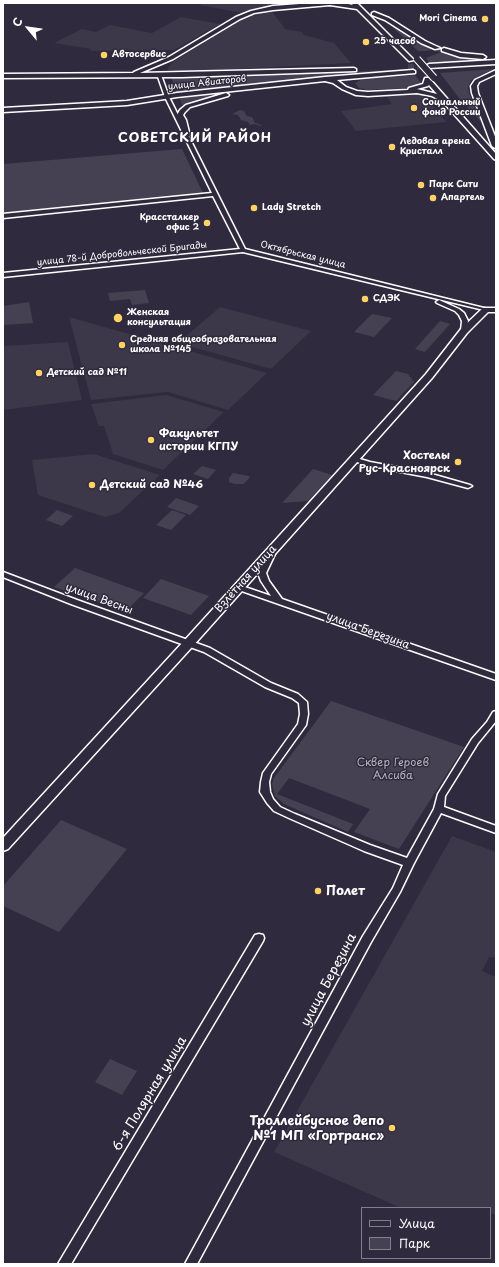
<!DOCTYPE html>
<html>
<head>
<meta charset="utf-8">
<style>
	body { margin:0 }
	#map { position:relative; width:499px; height:1267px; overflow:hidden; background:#2f2a3d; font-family:"Playpen Sans",sans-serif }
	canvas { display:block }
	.frame { position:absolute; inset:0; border:4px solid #fff; pointer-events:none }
	.legend { position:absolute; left:361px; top:1207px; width:130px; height:52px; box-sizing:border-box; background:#2f2a3d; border:1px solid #827f8b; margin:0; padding:5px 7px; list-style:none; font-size:12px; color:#fff }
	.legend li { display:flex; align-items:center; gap:8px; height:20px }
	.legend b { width:20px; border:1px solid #827f8b }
	.north { position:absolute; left:8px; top:8px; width:40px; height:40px; -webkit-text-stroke:3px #2f2a3d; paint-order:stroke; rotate:299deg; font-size:11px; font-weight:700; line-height:16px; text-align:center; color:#fff }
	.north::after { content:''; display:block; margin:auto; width:14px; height:18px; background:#fff; clip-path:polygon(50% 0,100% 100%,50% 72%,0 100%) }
</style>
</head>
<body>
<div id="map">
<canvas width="499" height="1267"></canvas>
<div class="frame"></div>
<ul class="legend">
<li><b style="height:5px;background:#2f2a3d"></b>Улица</li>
<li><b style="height:11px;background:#464152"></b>Парк</li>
</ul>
<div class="north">С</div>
</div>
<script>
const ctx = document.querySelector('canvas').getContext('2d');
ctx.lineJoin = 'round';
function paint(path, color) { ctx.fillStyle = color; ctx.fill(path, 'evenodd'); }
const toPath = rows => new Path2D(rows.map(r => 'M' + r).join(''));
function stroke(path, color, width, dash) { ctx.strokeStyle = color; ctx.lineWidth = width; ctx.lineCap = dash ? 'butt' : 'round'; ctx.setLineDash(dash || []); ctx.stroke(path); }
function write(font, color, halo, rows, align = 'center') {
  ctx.font = font + ' "Playpen Sans",sans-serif'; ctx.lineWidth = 3; ctx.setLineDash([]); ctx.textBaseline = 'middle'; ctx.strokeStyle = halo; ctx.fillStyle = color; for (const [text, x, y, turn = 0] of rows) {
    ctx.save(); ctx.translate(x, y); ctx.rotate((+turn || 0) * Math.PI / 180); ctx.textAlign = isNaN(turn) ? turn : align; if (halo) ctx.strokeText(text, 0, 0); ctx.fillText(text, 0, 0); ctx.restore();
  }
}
const built = toPath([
	[204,3,268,3,276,4,260,7,242,13,200,5],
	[271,10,285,29,302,32,304,35,334,43,351,63,179,72,167,69,174,61,242,19],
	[181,17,220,24,174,50,90,51,91,49,54,43,82,29,96,32,110,25,152,33],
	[423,94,446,122,356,131,341,111,392,104,386,96],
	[220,307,311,331,271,369,178,343],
	[69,317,267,373,228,410,168,392,91,400],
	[68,342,82,400,3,410,3,346],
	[166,395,224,412,163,470,113,454,104,426,99,426,91,404],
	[94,454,160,475,119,513,105,517,38,495,32,460],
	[452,836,496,852,496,958,489,957,482,971,496,977,496,1215,490,1213,490,1208,401,1208,274,1152]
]);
const green = toPath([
	[390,25,420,42,432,49,427,51,418,51],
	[441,52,460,57,492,60,430,63,426,58],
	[407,69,408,70,177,93,171,77,328,73],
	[496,69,480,75,471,80,468,87,469,93,482,123,459,98,440,73],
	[415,75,421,83,415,87,409,88,368,90,359,88,355,83,363,79],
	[240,90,182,105,179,96],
	[240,110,244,111,247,116,252,117,255,123,262,125,261,126,254,124,250,125,248,122,241,120,238,115,232,114],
	[182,149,203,193,3,213,3,164],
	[145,290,149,303,132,305,130,299,110,301,108,293],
	[29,302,33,323,3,325,3,306],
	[372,314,392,318,374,337,354,332],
	[440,321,450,324,425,352,415,349],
	[396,371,408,374,414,382,396,401,373,395],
	[202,466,216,470,208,479,193,474],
	[313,469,332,475,308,501,282,503],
	[233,473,249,476,250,477,244,484,235,484,229,482,229,478],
	[176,498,199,506,190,515,167,507],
	[57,510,73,516,62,526,46,520],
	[172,510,186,515,171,530,156,525],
	[75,568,144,593,128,609,103,604,54,587],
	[161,579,209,596,191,615,143,598],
	[331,701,464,747,399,849,354,832,370,809,289,778,277,794,353,824,348,832,284,804,275,796,272,784,274,778],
	[61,820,127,849,59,932,3,906,3,886],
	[110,1059,137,1071,122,1095,95,1082]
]);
const majorTunnel = toPath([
	[437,48,444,50],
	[408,67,429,66]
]);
const minor = toPath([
	[157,74,161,75,169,97,245,249,488,309,488,311,243,252,3,277,3,273,240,249,213,196,3,218,3,214,212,193,165,97,157,74],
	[439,300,459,309,464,313,468,321,466,332,462,332,461,331,462,321,459,315,455,311,437,303,436,302,439,300],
	[353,457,370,462,428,473,470,485,472,486,468,488,427,477,369,466,351,460,350,459,353,457],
	[268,552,271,552,275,554,266,573,269,581,282,599,496,674,496,680,236,589,235,587,236,585,239,585,271,596,261,581,258,573,268,552],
	[3,572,77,600,210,648,271,683,298,694,307,702,308,714,306,725,271,774,269,782,270,792,273,799,280,807,295,814,370,845,407,858,434,809,438,794,472,739,487,722,493,712,496,711,496,721,478,743,445,796,444,807,496,826,496,833,441,813,414,863,400,892,371,942,197,1264,185,1264,363,936,393,888,403,865,364,851,289,818,274,811,267,803,260,792,261,782,263,773,298,724,300,714,299,703,292,698,265,687,204,652,71,604,3,577,3,572],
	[259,934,263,935,264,938,263,941,71,1264,58,1264,255,935,259,934]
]);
const major = toPath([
	[313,3,343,3,353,5,351,3,357,3,414,60,409,61,357,9,330,5,273,10,254,13,240,19,173,59,140,73,354,68,356,69,356,71,182,77,3,78,3,74,133,73,134,72,169,57,236,17,251,11,273,6,313,3],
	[374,12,389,18,425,41,440,48,435,49,421,43,385,20,372,15,372,13,374,12],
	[444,48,461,53,483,55,486,57,483,59,460,57,442,51,442,49,444,48],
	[496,60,496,64,429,68,426,66,429,64,496,60],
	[413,70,415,71,415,73,337,80,346,87,357,91,368,92,408,90,409,88,423,84,425,78,429,78,496,154,496,160,494,159,443,102,432,96,417,93,368,96,356,95,342,89,333,83,325,81,177,97,127,105,3,112,3,108,127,101,177,93,325,77,413,70],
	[429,85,437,94,417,89,428,86,429,85],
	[496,70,496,74,479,82,477,86,478,93,496,139,495,148,492,146,472,93,471,86,475,80,496,70],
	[226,93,229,95,228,96,190,107,185,112,183,115,186,120,190,136,185,137,180,121,177,115,180,110,186,105,226,93],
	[483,308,496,308,496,312,488,312,467,333,432,378,192,647,8,849,3,851,3,838,184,641,426,374,461,329,483,308]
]);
const majorBridge = toPath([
	[417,59,434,78]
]);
const markers = [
	[485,19,4,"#ffd166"],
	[366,42,4,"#ffd166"],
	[104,55,4,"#ffd166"],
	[414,108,4,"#ffd166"],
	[392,147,4,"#ffd166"],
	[421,185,4,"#ffd166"],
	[433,198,4,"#ffd166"],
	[254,208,4,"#ffd166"],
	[207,223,4,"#ffd166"],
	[365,299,4,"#ffd166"],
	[118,318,5,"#ffd166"],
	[122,345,4,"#ffd166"],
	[39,373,4,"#ffd166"],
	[151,440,4,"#ffd166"],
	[458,462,4,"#ffd166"],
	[92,485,4,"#ffd166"],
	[318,891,4,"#ffd166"],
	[392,1128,4,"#ffd166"]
];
const farPoinames = [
	["Mori Cinema",477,19,"right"],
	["25 часов",374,42],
	["Автосервис",112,55],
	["Социальный",422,103],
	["фонд России",422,113],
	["Ледовая арена",400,142],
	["Кристалл",400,152],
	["Парк Сити",429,185],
	["Апартель",441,198],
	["Lady Stretch",262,208],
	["Крассталкер",199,218,"right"],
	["офис 2",199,228,"right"],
	["СДЭК",373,299],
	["Женская",127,313],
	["консультация",127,323],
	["Средняя общеобразовательная",130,340],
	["школа №145",130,350],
	["Детский сад №11",47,373]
];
const farStreetnames = [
	["улица Авиаторов",207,83,-6],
	["улица 78-й Добровольческой Бригады",122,254,-6],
	["Октябрьская улица",303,255,14]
];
const poiNames = [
	["Факультет",159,434],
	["истории КГПУ",159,447],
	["Хостелы",450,456,"right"],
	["Рус-Красноярск",450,469,"right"],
	["Детский сад №46",100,485]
];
const streetNames = [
	["Взлётная улица",246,579,-48],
	["улица Весны",99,599,20],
	["улица Березина",368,631,20]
];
const parkNames = [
	["Сквер Героев",393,763],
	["Алсиба",393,776]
];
const farDistrictnames = [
	["СОВЕТСКИЙ РАЙОН",195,138]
];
const nearPoinames = [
	["Полет",326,891],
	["Троллейбусное депо",384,1121,"right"],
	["№1 МП «Гортранс»",384,1136,"right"]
];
const nearStreetnames = [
	["улица Березина",329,980,-62],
	["6-я Полярная улица",150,1094,-59]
];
paint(built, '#3c3749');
paint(green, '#464152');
stroke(majorTunnel, '#443f50', 6, [6, 3]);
stroke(minor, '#fff', 3);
stroke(major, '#fff', 3);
paint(minor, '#2f2a3d');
paint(major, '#2f2a3d');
stroke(majorBridge, '#fff', 8, []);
stroke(majorBridge, '#2f2a3d', 6);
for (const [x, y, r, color] of markers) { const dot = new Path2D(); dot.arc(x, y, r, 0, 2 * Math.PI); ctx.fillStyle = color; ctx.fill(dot); stroke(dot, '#2f2a3d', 1.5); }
write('bold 9px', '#fff', '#2f2a3d', farPoinames, 'left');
write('9px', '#fff', '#2f2a3d', farStreetnames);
write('bold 11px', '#fff', '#2f2a3d', poiNames, 'left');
write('11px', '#fff', '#2f2a3d', streetNames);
write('11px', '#b5b3ba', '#2f2a3d', parkNames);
ctx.letterSpacing = '1px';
write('bold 13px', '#fff', '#2f2a3d', farDistrictnames);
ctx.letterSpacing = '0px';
write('bold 13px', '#fff', '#2f2a3d', nearPoinames, 'left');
write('13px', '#fff', '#2f2a3d', nearStreetnames);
</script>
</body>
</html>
